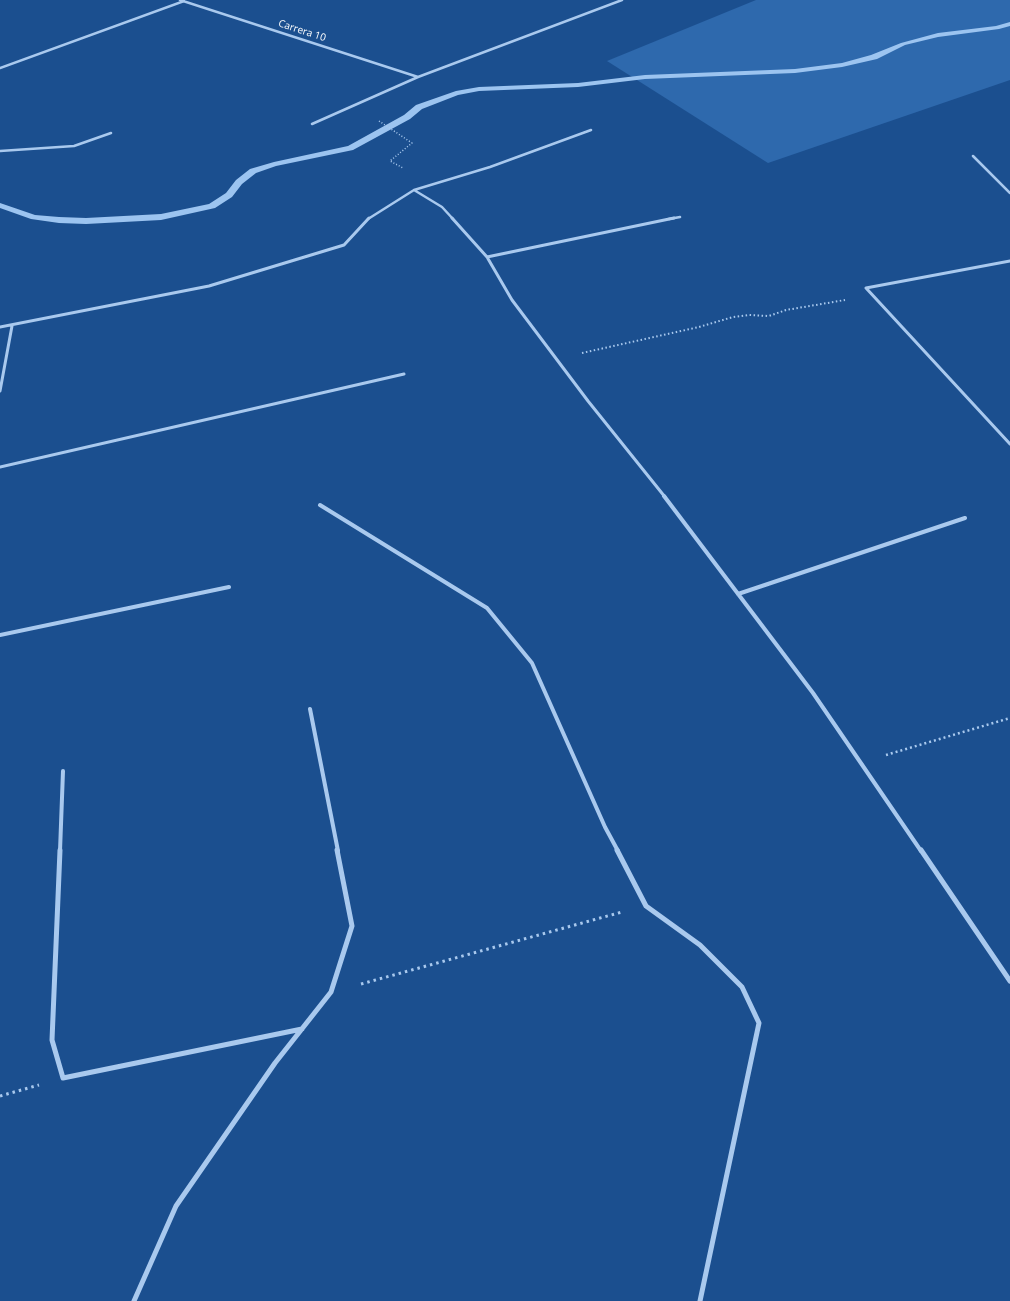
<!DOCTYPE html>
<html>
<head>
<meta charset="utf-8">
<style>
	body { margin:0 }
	canvas { display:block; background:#1b4f8f }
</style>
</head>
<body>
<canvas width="1010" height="1301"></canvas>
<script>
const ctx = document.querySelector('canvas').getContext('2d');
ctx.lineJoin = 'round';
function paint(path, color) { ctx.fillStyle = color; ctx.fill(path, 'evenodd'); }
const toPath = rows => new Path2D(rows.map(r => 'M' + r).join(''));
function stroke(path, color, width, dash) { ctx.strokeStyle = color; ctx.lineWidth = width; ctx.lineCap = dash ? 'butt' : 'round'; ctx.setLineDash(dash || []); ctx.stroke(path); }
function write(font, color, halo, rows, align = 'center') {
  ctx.font = font + ' "Open Sans",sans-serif'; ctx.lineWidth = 3; ctx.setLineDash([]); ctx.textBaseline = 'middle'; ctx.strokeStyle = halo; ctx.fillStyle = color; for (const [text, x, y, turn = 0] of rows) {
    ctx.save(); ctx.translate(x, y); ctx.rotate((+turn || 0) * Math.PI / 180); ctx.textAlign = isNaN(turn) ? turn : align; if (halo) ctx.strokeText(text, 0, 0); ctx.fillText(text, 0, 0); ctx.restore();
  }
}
const green = toPath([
	[756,0,1010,0,1010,80,768,163,607,61]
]);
const stream = toPath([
	[1010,22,1010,26,999,29,938,37,905,45,877,59,842,67,795,73,645,79,578,87,479,91,458,95,422,109,410,119,353,150,276,166,256,173,242,184,232,197,215,208,161,220,86,224,59,223,31,219,0,208,0,203,35,215,59,217,86,218,161,214,209,204,226,193,236,180,250,169,274,162,348,146,404,115,416,105,456,91,479,87,578,83,645,75,795,69,842,63,871,55,901,43,938,33,996,26,1010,22]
]);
const pathFar3 = toPath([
	[379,121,412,143,390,161,403,168]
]);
const pathFar2 = toPath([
	[582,353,699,327,733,317,749,315,769,316,786,310,845,300]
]);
const pathFar1 = toPath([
	[886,755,1010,718]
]);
const path = toPath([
	[361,984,622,912],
	[0,1096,39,1085]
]);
const streetFar3 = toPath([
	[180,0,418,77],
	[0,68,184,1],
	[312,124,418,77,622,0],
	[0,151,74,146,111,133],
	[973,156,1010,193],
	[414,190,442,207,453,219],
	[368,219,414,190,490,167,591,130],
	[669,219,680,217]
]);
const streetFar2 = toPath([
	[452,218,487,257,512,300,588,401,665,497],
	[487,257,674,218],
	[1010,261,866,288,1010,444],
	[0,327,209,286,344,245,369,218],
	[0,391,12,326],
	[0,467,404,374]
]);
const streetFar1 = toPath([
	[664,496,813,693,921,851],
	[320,505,487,608,532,663,605,827,618,851],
	[738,594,965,518],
	[0,635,229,587],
	[310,709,338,851],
	[60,851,63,771]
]);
const street = toPath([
	[60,850,52,1040,63,1078,302,1029],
	[617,850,646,906,700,945,742,987,759,1023,700,1301],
	[921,850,1010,981],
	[134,1301,176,1206,275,1063,331,992,352,926,337,850]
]);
const farStreetnames = [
	["Carrera 10",302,31,18]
];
paint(green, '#2e69ad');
paint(stream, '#9cc4f0');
stroke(pathFar3, '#a9c9ee', 1.5, [1, 2]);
stroke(pathFar2, '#a9c9ee', 2, [1.5, 2.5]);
stroke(pathFar1, '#a9c9ee', 2.5, [2, 3]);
stroke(path, '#a9c9ee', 3, [2.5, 4]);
stroke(streetFar3, '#a9c9ee', 2.5);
stroke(streetFar2, '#a9c9ee', 3);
stroke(streetFar1, '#a9c9ee', 4);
stroke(street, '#a9c9ee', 5);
write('10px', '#fff', '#1b4f8f', farStreetnames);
</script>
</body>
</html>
